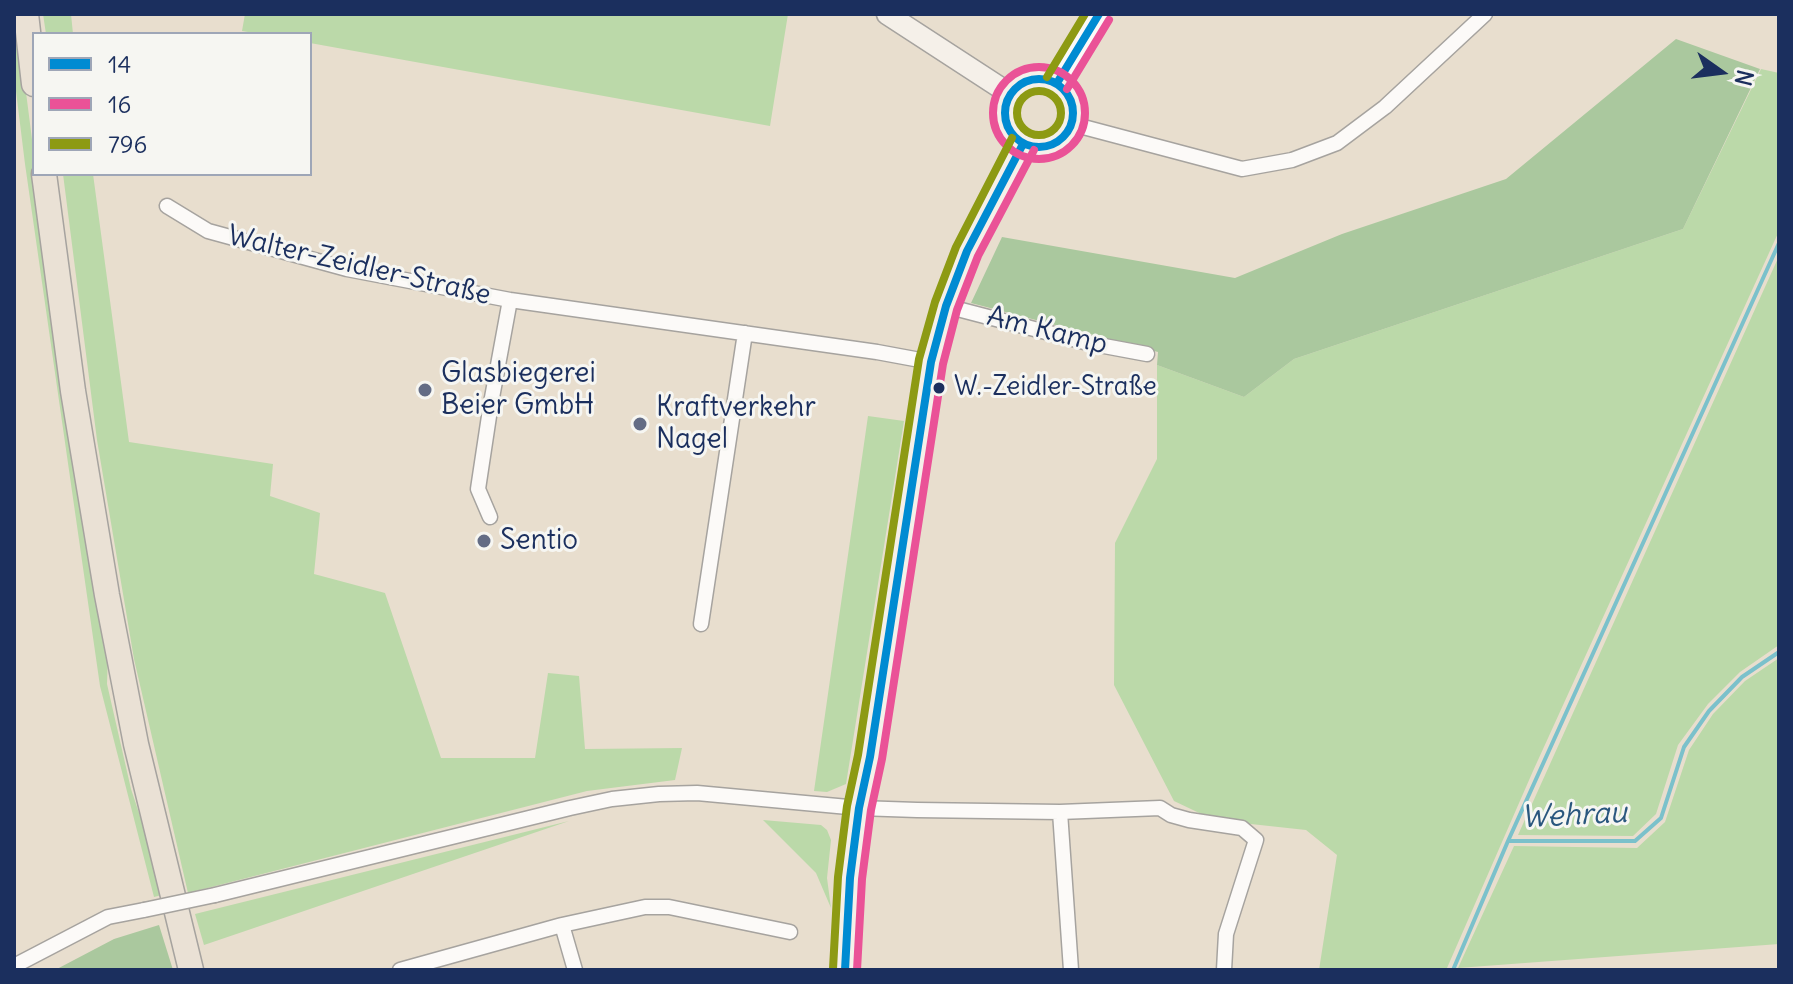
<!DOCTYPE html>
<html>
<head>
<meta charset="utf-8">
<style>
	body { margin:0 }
	#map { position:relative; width:1793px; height:984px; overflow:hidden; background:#e8dece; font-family:Delius,sans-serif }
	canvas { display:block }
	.frame { position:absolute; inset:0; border:16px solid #1b2f5e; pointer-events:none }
	.legend { position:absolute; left:32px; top:32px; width:280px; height:144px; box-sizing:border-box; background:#f6f6f2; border:2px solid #9ea6b7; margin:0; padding:10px 14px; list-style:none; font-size:24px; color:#1b2f5e }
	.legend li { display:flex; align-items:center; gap:16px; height:40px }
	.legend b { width:40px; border:2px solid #9ea6b7 }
	.north { position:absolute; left:1681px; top:32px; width:80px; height:80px; -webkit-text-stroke:6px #f6f6f2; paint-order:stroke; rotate:104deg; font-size:22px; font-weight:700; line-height:32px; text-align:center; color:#1b2f5e }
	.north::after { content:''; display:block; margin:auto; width:28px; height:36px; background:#1b2f5e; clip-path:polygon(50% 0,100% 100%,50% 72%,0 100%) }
</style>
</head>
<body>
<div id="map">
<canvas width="1793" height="984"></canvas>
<div class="frame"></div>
<ul class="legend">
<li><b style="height:10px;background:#008bd2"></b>14</li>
<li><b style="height:10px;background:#ea5297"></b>16</li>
<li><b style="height:10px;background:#8d9a13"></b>796</li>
</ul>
<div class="north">N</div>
</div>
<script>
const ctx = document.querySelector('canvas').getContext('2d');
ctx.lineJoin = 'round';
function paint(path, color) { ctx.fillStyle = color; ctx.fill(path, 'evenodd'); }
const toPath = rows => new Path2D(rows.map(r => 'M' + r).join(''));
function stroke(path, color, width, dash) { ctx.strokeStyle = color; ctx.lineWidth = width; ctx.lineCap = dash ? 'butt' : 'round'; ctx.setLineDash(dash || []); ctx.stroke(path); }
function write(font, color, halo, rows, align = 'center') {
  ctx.font = font + ' Delius,sans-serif'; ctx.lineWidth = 6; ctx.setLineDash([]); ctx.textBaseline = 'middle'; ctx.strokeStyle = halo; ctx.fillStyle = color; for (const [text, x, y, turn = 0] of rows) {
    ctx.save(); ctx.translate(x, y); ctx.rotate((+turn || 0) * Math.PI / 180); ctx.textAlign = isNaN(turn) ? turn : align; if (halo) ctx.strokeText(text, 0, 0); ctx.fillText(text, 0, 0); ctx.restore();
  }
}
const green = toPath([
	[14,14,16,14,34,155,34,174,108,653,107,684,131,789,151,849,162,895,154,897,100,686,25,164,14,75],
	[43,14,71,14,73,34,46,34],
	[245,14,788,14,770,126,310,43,310,34,260,34,242,31],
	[1761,69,1779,73,1779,231,1533,771,1447,968,1319,970,1337,855,1306,830,1214,820,1174,801,1114,685,1115,543,1157,459,1157,365,1244,397,1294,359,1683,229],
	[63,174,93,174,129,442,273,464,270,496,320,513,314,574,385,593,441,758,535,758,548,673,579,676,585,749,682,748,675,780,587,791,188,893,134,659,97,440],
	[1779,256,1779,645,1740,672,1708,704,1678,745,1656,814,1633,836,1518,835],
	[868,416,904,421,846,784,827,792,814,791],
	[1779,658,1779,944,1458,968,1514,846,1637,848,1665,822,1689,750,1713,714,1745,681],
	[763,820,821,825,827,830,831,840,827,878,831,908,816,873],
	[569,821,204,945,195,914]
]);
const forest = toPath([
	[1676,39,1760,69,1683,229,1294,359,1244,397,1157,365,1158,352,971,303,1002,237,1235,278,1342,234,1506,179],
	[159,925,173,970,55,970,114,939]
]);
const stream = toPath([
	[1508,841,1779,243],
	[1453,970,1508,841,1635,841,1661,818,1684,747,1709,711,1742,677,1779,652]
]);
const minor = toPath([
	[1072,124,1242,169,1292,160,1337,143,1385,107,1485,14],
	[167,206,208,231,347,269,510,300,877,352,931,362],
	[946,306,1088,343,1147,354],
	[490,517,478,489,491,403,510,300],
	[701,624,745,333],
	[1060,812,1071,970],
	[215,895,570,808,612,799,659,794,697,793,859,808,917,810,1060,812,1160,808,1171,815,1189,820,1242,828,1256,840,1226,934,1224,970],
	[562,925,575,970],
	[14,966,108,917,144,910],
	[400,970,562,925,645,907,669,907,790,932]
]);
const tertiary = toPath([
	[1057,83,1099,14]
]);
const secondary = toPath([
	[887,14,1010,94],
	'1005 113a34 34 0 1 1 68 0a34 34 0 1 1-68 0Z',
	[845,970,850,878,859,808,870,757,931,362,946,306,967,251,1023,144]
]);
const trunk = toPath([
	[26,14,34,84],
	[44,174,73,391,107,595,136,744,191,970]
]);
const minorBridge = toPath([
	[144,910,215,895]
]);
const bus1 = toPath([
	'1005 113a34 34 0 1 1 68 0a34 34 0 1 1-68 0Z',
	[1057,83,1099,14],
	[845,970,850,878,859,808,870,757,931,362,946,306,967,251,1023,144]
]);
const bus2 = toPath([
	'993 113a46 46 0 1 1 92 0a46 46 0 1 1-92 0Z',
	[1067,89,1109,20],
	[857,970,862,879,871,810,882,759,943,364,957,310,978,256,1034,150]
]);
const bus3 = toPath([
	[1047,77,1085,14],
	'1017 113a22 22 0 1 1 44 0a22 22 0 1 1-44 0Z',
	[833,969,838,877,847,806,858,755,919,359,935,302,956,247,1012,138]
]);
const markers = [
	[939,388,7,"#1b2f5e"],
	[425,390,8,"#636c85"],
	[640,424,8,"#636c85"],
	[484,541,8,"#636c85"]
];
const busNames = [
	["W.-Zeidler-Straße",954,388]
];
const streetNames = [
	["Walter-Zeidler-Straße",359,266,13],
	["Am Kamp",1047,331,14]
];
const poiNames = [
	["Glasbiegerei",441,374],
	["Beier GmbH",441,406],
	["Kraftverkehr",656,408],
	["Nagel",656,440],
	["Sentio",500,541]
];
const waterNames = [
	["Wehrau",1574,816,-3]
];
paint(green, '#bbd9a9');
paint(forest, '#aac89e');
stroke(stream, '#7bc1cb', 4);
stroke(minor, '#a6a39f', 17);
stroke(tertiary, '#a6a39f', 21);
stroke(secondary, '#a6a39f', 23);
stroke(trunk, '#a6a39f', 27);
stroke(minor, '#fcfaf8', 14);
stroke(tertiary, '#fcfaf8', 18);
stroke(secondary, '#f5f0e9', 20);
stroke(trunk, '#eae1d5', 24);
stroke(minorBridge, '#a6a39f', 17, []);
stroke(minorBridge, '#fcfaf8', 14);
stroke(bus1, '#008bd2', 8);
stroke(bus2, '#ea5297', 8);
stroke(bus3, '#8d9a13', 8);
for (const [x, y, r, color] of markers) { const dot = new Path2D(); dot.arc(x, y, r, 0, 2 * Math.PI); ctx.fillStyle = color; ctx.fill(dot); stroke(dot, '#f6f6f2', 3); }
write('26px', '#1b2f5e', '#f6f6f2', busNames, 'left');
write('28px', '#1b2f5e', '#f6f6f2', streetNames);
write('28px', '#1b2f5e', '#f6f6f2', poiNames, 'left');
write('italic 30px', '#2a577e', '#f6f6f2', waterNames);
</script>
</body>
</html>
